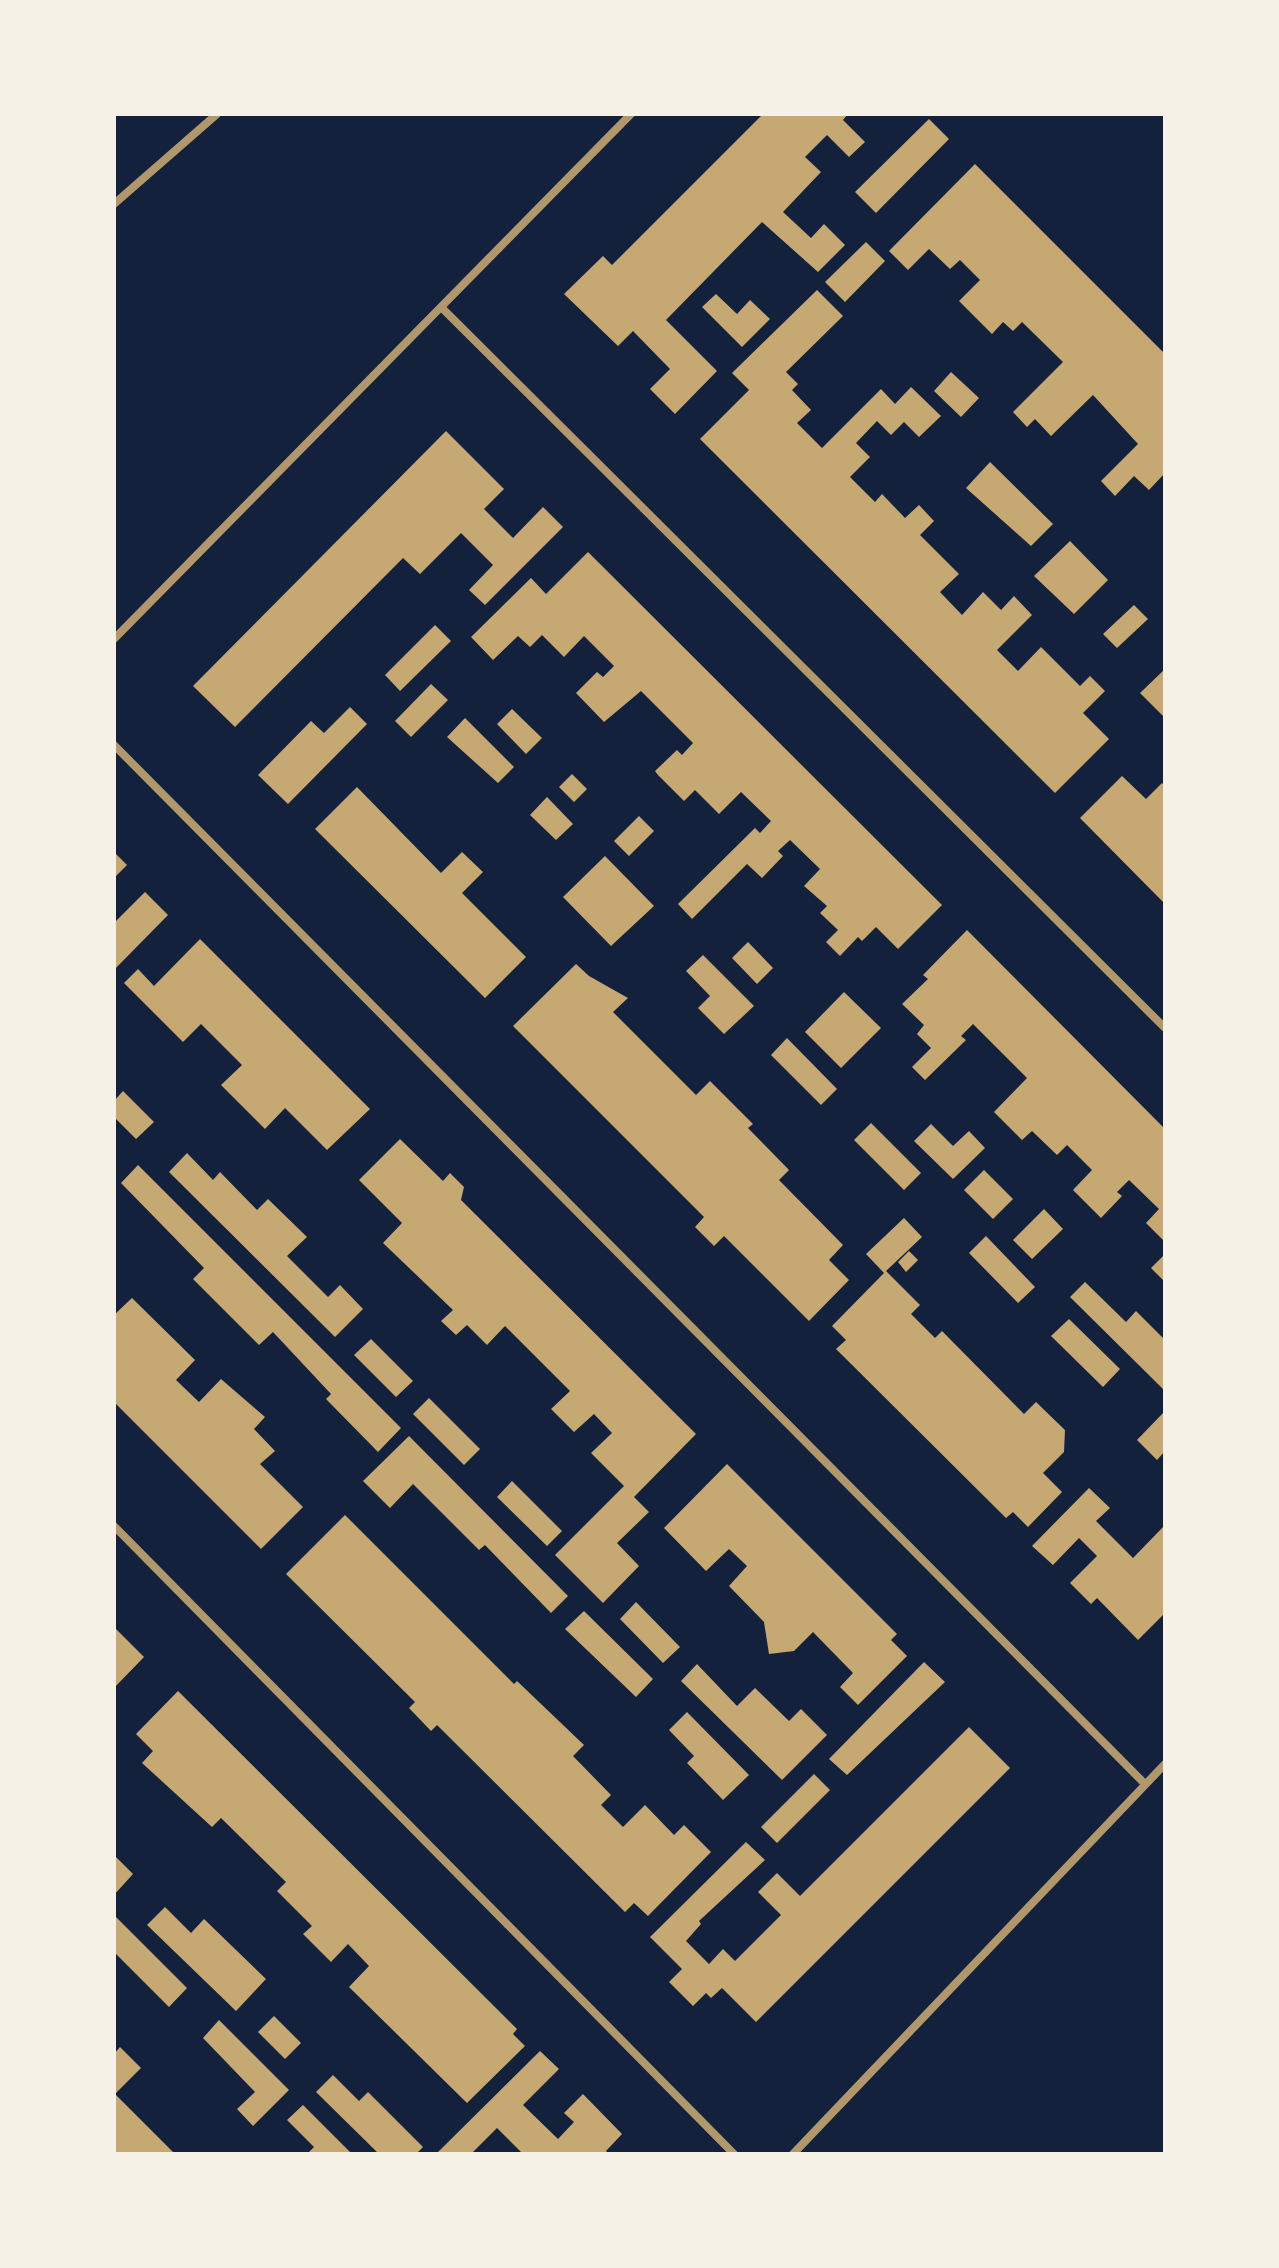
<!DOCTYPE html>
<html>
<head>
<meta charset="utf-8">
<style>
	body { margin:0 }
	#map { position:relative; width:1279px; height:2268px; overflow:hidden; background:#14213d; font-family:"DejaVu Sans",sans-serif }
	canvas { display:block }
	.frame { position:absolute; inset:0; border:116px solid #f6f1e7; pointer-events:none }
</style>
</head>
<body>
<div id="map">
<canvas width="1279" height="2268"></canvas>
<div class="frame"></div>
</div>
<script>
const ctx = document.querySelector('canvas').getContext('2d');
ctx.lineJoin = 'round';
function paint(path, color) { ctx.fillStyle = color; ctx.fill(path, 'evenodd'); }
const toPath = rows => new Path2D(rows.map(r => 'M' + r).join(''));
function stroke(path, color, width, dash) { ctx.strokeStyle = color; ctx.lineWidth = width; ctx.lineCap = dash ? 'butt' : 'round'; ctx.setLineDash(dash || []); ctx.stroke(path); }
const building = toPath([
	[763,114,848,114,843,120,865,142,849,157,827,135,805,157,821,172,783,212,811,238,824,224,845,245,818,272,762,222,666,320,717,371,675,414,650,389,670,369,633,331,618,346,564,294,603,256,612,265],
	[929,119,949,139,876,213,855,192],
	[975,164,1165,354,1165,473,1149,490,1134,476,1115,496,1101,481,1138,444,1093,395,1051,436,1035,419,1027,427,1013,412,1063,362,1022,322,1013,331,1003,322,992,334,959,301,980,280,960,260,950,269,929,249,908,270,889,251],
	[866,242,885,261,845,302,825,282],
	[817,290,843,316,786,372,798,384,792,390,811,410,797,423,822,448,881,389,895,404,911,387,941,416,919,437,904,422,891,435,877,421,856,443,870,457,850,477,875,502,882,494,905,518,919,505,934,521,920,535,959,574,940,592,962,615,983,592,1001,610,1014,596,1032,615,997,650,1018,671,1041,647,1080,686,1090,676,1105,691,1083,713,1109,739,1055,793,700,439,749,390,732,373],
	[716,294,737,314,750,300,770,319,742,347,702,307],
	[951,372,979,398,961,417,934,391],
	[446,431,504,489,484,509,513,538,543,507,563,527,485,605,469,590,493,565,461,533,420,574,403,558,235,727,193,686],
	[990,462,1053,524,1031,546,966,488],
	[1070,541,1108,580,1074,614,1034,576],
	[588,552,942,905,898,949,876,927,862,941,858,937,840,956,826,942,838,930,820,913,827,906,804,886,820,869,790,840,778,851,783,856,762,878,747,864,692,919,678,904,755,828,760,833,771,821,741,792,719,814,695,790,684,801,658,775,655,771,677,750,682,755,693,743,641,691,604,722,576,693,597,672,603,677,614,666,584,636,564,657,542,635,530,647,518,636,493,660,471,637,531,578,546,594],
	[1134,605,1148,619,1117,648,1103,634],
	[435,625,451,641,400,691,385,675],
	[1165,669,1165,718,1140,693],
	[431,684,448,700,411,737,395,721],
	[350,707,367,724,288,804,258,775,311,721,324,733],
	[512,709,542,738,526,754,497,724],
	[465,718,514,767,498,783,447,737],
	[572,774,587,789,574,802,559,787],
	[1122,776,1146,799,1162,783,1165,787,1165,904,1080,818],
	[357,787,441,873,462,852,483,872,462,893,526,957,485,998,315,829],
	[547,797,573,824,556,840,530,815],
	[639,816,654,831,629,856,614,841],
	[114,852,127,865,114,878],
	[605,856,654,906,611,946,563,897],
	[145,892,168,915,114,970,114,923],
	[967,930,1165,1129,1165,1242,1146,1223,1159,1209,1129,1180,1117,1192,1122,1196,1101,1218,1073,1190,1092,1170,1067,1145,1057,1155,1032,1131,1022,1140,994,1112,1027,1078,973,1024,961,1036,966,1040,925,1080,912,1067,931,1048,917,1034,924,1025,902,1004,928,979,923,975],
	[200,939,370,1109,327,1150,285,1108,265,1129,221,1085,242,1065,201,1024,183,1042,124,983,138,969,154,986],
	[748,942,773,968,757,984,732,958],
	[703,955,754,1006,724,1034,698,1008,710,996,686,971],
	[576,964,589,976,628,998,613,1012,696,1095,710,1081,753,1124,748,1128,789,1170,779,1180,843,1245,829,1260,849,1280,809,1321,724,1236,714,1246,695,1227,704,1217,513,1026],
	[844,992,881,1028,841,1068,805,1032],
	[787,1038,837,1089,821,1105,771,1055],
	[123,1091,154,1122,136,1139,114,1117,114,1101],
	[871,1123,921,1173,904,1190,854,1140],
	[931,1124,953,1146,969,1131,985,1148,953,1179,914,1141],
	[400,1139,443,1181,450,1173,464,1187,461,1200,696,1434,634,1497,649,1512,617,1543,639,1566,603,1603,555,1555,624,1486,591,1453,612,1433,594,1414,574,1432,551,1409,570,1391,505,1326,487,1345,467,1325,456,1335,441,1321,453,1310,383,1243,402,1223,359,1180],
	[187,1153,213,1180,220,1172,257,1210,268,1199,307,1237,287,1256,328,1297,340,1285,363,1309,335,1337,169,1172],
	[138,1165,401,1428,378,1452,326,1399,331,1394,273,1332,259,1345,193,1279,204,1268,121,1183],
	[984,1170,1013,1199,993,1219,964,1190],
	[1044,1209,1063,1229,1032,1259,1013,1240],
	[904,1218,922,1237,886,1271,920,1305,911,1314,935,1338,942,1331,1024,1414,1036,1402,1065,1430,1064,1452,1043,1473,1062,1492,1028,1527,1013,1512,1006,1518,836,1349,846,1340,832,1326,884,1273,866,1254],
	[986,1236,1035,1287,1018,1303,969,1253],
	[909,1251,918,1260,906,1272,898,1262],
	[1165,1254,1165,1282,1151,1268],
	[1085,1282,1126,1322,1136,1311,1165,1340,1164,1390,1070,1297],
	[132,1298,195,1360,176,1380,199,1402,221,1379,265,1417,254,1429,275,1451,260,1464,303,1507,261,1549,114,1402,114,1315],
	[1069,1319,1120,1369,1103,1387,1051,1336],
	[371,1339,413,1381,396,1397,354,1355],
	[429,1398,480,1449,464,1465,413,1414],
	[1163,1413,1165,1451,1157,1460,1137,1440],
	[409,1436,568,1596,551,1613,485,1545,479,1550,413,1484,390,1508,363,1481],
	[727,1464,897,1634,891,1640,907,1656,858,1705,840,1687,853,1673,813,1632,794,1651,769,1654,764,1622,729,1586,747,1566,729,1549,706,1571,664,1528],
	[512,1481,562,1531,547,1546,497,1497],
	[1089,1488,1110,1508,1096,1521,1133,1558,1165,1525,1165,1613,1138,1640,1097,1598,1091,1604,1070,1583,1097,1556,1079,1538,1053,1565,1032,1546],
	[345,1515,514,1684,517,1681,584,1745,573,1756,611,1795,601,1805,623,1827,645,1805,674,1835,684,1825,711,1852,648,1916,634,1903,625,1912,437,1725,431,1731,409,1708,415,1702,286,1574],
	[636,1602,680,1647,663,1663,620,1619],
	[584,1611,653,1679,636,1697,565,1629],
	[114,1627,144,1657,114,1688],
	[924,1662,945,1682,847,1775,829,1759],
	[697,1664,737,1706,755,1688,789,1721,801,1709,827,1735,782,1780,681,1681],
	[178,1691,517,2029,513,2034,525,2046,467,2103,349,1987,369,1966,348,1944,331,1962,303,1934,312,1926,277,1891,286,1882,221,1818,212,1827,142,1763,153,1751,136,1734],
	[687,1712,749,1775,723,1800,687,1763,694,1756,669,1730],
	[969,1727,1010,1768,756,2022,722,1988,711,1998,706,1993,693,2006,669,1982,682,1969,650,1937,746,1842,765,1860,699,1921,701,1924,686,1941,709,1964,723,1949,735,1961,781,1915,758,1892,777,1873,800,1896],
	[814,1774,830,1790,777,1843,761,1827],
	[114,1855,133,1874,114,1895],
	[165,1907,191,1933,204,1919,266,1979,236,2011,147,1925],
	[114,1915,187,1988,169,2007,114,1952],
	[274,2016,301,2043,285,2059,258,2032],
	[219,2020,289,2090,253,2126,237,2109,255,2092,203,2038],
	[120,2047,141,2068,115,2094,175,2154,114,2154,114,2054],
	[540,2051,559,2069,523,2105,558,2139,574,2122,564,2113,583,2094,622,2134,606,2151,609,2154,523,2154,497,2128,471,2154,436,2154],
	[333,2075,359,2101,368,2092,423,2147,416,2154,379,2154,316,2092],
	[303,2105,352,2154,307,2154,314,2147,287,2120]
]);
const minor = toPath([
	[114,204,217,114],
	[441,307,1165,1028],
	[114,639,631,114],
	[114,745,1145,1784],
	[114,1526,734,2154],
	[793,2154,1165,1764]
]);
paint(building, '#c6a872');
stroke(minor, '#b1986c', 8);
</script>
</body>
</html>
